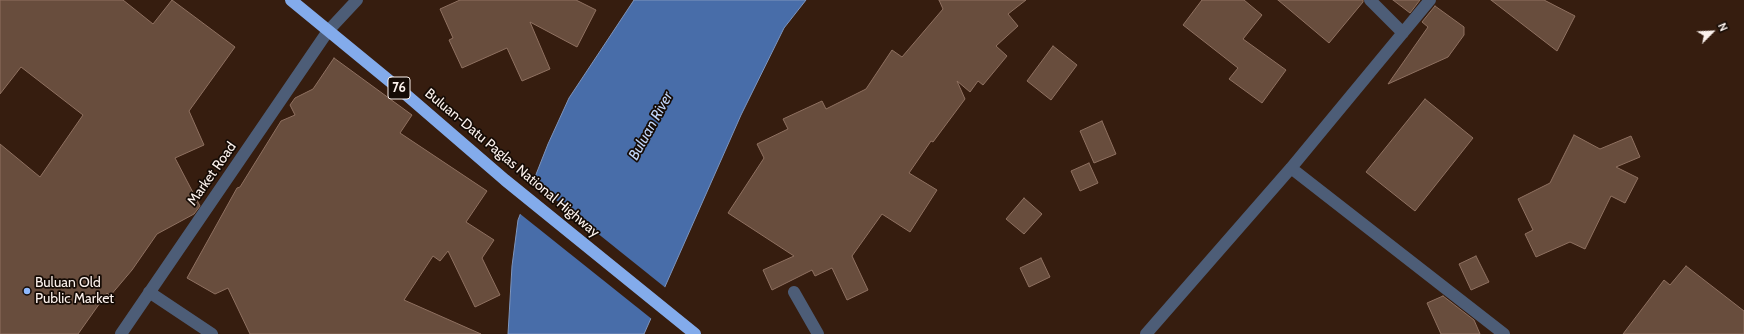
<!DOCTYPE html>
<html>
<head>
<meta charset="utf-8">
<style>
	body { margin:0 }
	#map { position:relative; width:1744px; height:334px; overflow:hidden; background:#361d0f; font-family:Cabin,sans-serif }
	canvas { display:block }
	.north { position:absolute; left:1692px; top:12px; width:40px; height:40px; -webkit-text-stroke:3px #150b05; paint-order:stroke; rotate:66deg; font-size:11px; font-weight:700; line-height:16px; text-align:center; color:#fcf2ed }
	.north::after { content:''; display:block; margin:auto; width:14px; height:18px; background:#fcf2ed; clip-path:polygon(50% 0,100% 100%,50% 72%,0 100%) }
</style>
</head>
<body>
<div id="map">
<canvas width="1744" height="334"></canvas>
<div class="north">N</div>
</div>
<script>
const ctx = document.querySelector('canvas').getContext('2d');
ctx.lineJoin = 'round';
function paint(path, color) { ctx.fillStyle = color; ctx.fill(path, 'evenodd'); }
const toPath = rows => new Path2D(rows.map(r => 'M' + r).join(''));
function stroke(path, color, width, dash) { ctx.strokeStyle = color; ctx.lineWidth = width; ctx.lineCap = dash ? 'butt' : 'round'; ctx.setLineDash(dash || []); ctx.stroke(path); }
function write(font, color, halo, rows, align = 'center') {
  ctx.font = font + ' Cabin,sans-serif'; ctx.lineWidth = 3.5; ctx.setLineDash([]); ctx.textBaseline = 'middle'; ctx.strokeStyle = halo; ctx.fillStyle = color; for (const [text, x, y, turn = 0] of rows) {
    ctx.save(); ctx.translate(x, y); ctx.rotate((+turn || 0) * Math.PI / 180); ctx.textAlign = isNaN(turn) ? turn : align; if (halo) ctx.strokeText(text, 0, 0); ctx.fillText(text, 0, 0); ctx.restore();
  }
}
const water = toPath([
	[634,0,806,0,784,28,741,115,644,334,508,334,512,266,518,220,548,144,569,98,634,0]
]);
const pier = toPath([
	[531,180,667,289,653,320,519,213]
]);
const building = toPath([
	[0,0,123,0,153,24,172,0,235,47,189,111,204,145,175,158,200,206,194,214,157,234,132,270,110,296,107,293,78,334,0,334,0,144,40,177,83,115,21,67,0,94,0,0],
	[460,0,576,0,596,10,577,47,530,22,550,69,522,81,507,48,462,68,449,40,453,38,440,9,460,0],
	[939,0,1026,0,1008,14,1018,26,996,46,1007,56,983,85,978,81,970,92,957,81,965,99,933,142,931,141,909,173,937,190,910,232,882,214,852,256,868,290,847,300,832,268,815,276,812,270,772,290,763,270,794,256,728,213,764,158,757,144,788,129,783,119,822,101,826,109,866,89,892,50,902,57,943,9,939,0],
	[1202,0,1244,0,1262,15,1243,39,1286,70,1262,103,1229,79,1238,68,1183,25,1202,0],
	[1278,0,1363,0,1363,2,1329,43,1278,0],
	[1393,0,1420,0,1410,13,1393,0],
	[1491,0,1544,0,1575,16,1557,51,1491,0],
	[1435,6,1464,27,1464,35,1448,57,1388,84,1428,27,1422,22,1435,6],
	[1053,46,1077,65,1051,100,1027,81,1053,46],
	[334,58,412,115,400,133,487,191,466,222,494,240,482,258,500,295,475,307,448,251,440,261,433,256,404,300,481,334,250,334,228,288,215,294,187,278,237,188,240,187,281,121,295,115,290,105,295,98,313,89,334,58],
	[1425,99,1473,138,1415,211,1366,172,1425,99],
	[1102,121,1116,154,1094,163,1080,131,1102,121],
	[1574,135,1600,149,1631,136,1640,157,1616,167,1638,178,1625,203,1611,196,1585,249,1570,242,1536,257,1525,234,1533,230,1518,199,1550,183,1574,135],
	[1089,163,1098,183,1080,191,1071,171,1089,163],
	[1024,198,1042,214,1024,234,1006,219,1024,198],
	[1476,256,1489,282,1471,290,1459,264,1476,256],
	[1041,258,1050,277,1029,287,1020,268,1041,258],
	[1686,266,1744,311,1744,334,1623,334,1664,280,1670,285,1686,266],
	[1443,296,1474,320,1480,334,1441,334,1427,303,1443,296]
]);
const street = toPath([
	[1370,0,1403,33],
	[1291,168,1504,334],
	[149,292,212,334],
	[794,292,818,334],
	[121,334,328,31,357,0],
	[1146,334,1291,168,1430,0]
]);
const highway = toPath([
	[291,0,403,92,505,180,695,334]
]);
const markers = [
	[27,291,4,"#8eb8fd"]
];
const shields = [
	[399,88,22]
];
const shieldNames = [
	["76",399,88]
];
const streetNames = [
	["Buluan-Datu Paglas National Highway",512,163,40],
	["Market Road",212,174,-55]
];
const poiNames = [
	["Buluan Old",35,283],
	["Public Market",35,299]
];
const waterNames = [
	["Buluan River",651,126,-61]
];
paint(water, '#486da9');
stroke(water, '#7e95bd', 1);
paint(pier, '#361d0f');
paint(building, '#684d3d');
stroke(building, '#8f7161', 1);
stroke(street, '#4d5d77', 12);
stroke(highway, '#83abeb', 12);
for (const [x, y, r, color] of markers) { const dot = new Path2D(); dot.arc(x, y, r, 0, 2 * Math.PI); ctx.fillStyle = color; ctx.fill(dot); stroke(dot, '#150b05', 1.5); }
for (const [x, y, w] of shields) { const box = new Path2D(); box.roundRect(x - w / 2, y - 11, w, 22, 3); ctx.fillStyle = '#150b05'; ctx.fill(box); stroke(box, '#fcf2ed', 1); }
write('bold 13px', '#fcf2ed', null, shieldNames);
write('14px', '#fcf2ed', '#150b05', streetNames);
write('14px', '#fcf2ed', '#150b05', poiNames, 'left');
write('italic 15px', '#c1d6f9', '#150b05', waterNames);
</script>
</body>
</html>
